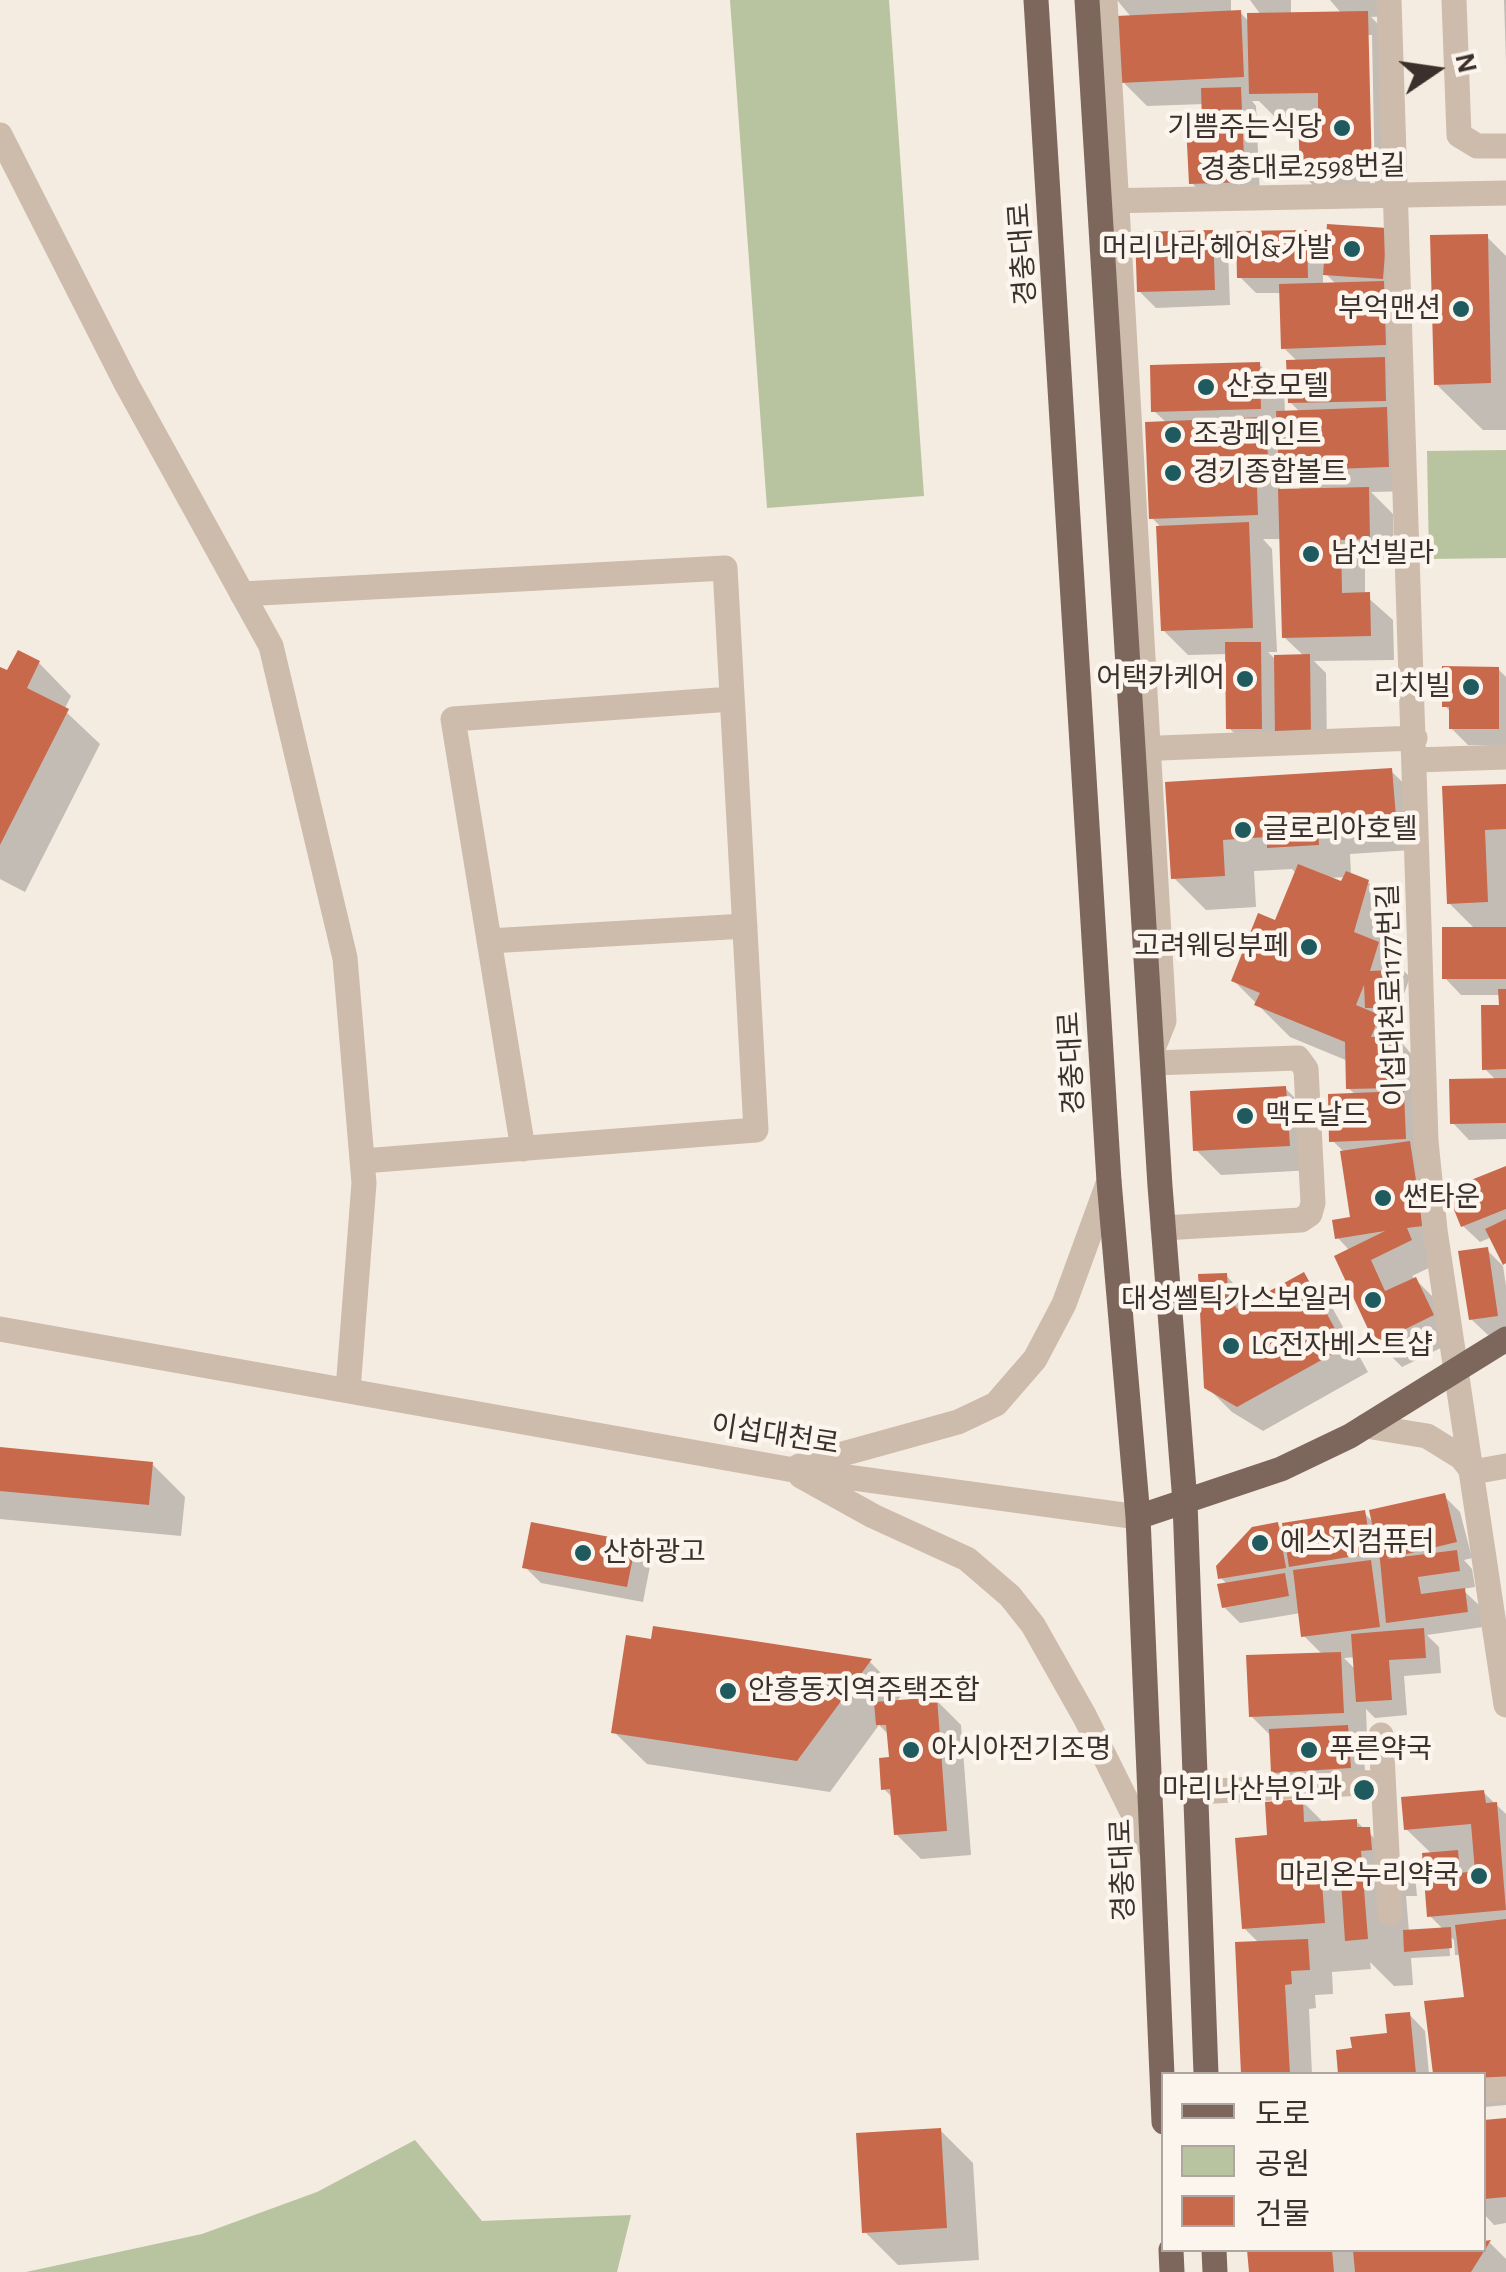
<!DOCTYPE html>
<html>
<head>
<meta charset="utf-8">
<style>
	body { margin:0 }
	#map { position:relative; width:1506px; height:2272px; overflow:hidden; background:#f4ebe1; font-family:"Alegreya Sans","Noto Sans KR",sans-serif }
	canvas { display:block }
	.legend { position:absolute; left:1161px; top:2072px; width:325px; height:180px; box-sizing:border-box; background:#fbf5ee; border:2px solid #aea6a0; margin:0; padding:12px 18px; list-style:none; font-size:30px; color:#3b302b }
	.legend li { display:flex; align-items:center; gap:20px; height:50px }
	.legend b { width:50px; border:2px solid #aea6a0 }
	.north { position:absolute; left:1386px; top:20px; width:100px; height:100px; -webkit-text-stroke:8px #fbf5ee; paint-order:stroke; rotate:77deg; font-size:28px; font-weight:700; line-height:40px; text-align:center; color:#3b302b }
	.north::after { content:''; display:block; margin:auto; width:35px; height:45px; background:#3b302b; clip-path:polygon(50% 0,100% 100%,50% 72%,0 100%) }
</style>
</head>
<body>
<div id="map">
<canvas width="1506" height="2272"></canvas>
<ul class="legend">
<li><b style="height:12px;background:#7d675c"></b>도로</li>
<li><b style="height:28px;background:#b8c4a0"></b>공원</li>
<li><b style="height:28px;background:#c8694b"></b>건물</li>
</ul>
<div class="north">N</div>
</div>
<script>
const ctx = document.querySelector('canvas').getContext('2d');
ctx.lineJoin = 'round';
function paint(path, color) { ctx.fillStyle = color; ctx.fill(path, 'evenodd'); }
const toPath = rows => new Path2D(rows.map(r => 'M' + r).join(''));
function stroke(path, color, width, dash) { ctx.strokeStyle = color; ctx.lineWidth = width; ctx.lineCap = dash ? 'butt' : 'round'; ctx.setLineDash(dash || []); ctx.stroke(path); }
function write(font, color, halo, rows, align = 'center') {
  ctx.font = font + ' "Alegreya Sans","Noto Sans KR",sans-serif'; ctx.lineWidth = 9; ctx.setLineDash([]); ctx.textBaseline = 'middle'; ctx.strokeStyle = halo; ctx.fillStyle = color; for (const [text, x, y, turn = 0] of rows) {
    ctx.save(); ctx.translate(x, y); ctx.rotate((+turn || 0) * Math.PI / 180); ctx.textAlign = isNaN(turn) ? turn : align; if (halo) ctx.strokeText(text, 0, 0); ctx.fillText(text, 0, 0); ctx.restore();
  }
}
const green = toPath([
	[730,0,889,0,924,496,767,508],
	[1506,450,1506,558,1429,559,1427,451],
	[415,2140,482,2221,631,2215,617,2272,26,2272,202,2234,317,2192]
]);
const shadow = toPath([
	[1117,0,1231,0,1231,13,1240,12,1249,22,1261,15,1250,0,1291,0,1291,15,1342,14,1330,0,1387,0,1387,16,1371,17,1392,38,1396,197,1327,199,1302,174,1300,117,1276,118,1259,101,1252,101,1256,106,1260,197,1208,200,1192,183,1205,125,1204,104,1147,106,1122,81,1132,18],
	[1367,35,1372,35,1375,186,1370,186],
	[1504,0,1506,0,1506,62],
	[1386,231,1413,491,1371,492,1393,514,1394,563,1365,563,1365,595,1393,620,1394,660,1314,661,1326,673,1327,751,1245,744,1229,728,1228,654,1188,655,1163,630,1159,525,1152,518,1167,423,1154,411,1259,364,1284,389,1285,413,1301,413,1290,402,1298,362,1284,348,1282,293,1256,293,1240,277,1306,233,1323,249,1323,262,1327,262],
	[1323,271,1337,285,1323,285],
	[1280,482,1294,482,1302,491,1280,492],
	[1263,539,1282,539,1284,637,1305,657,1277,661,1268,652,1277,652,1272,549],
	[1212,232,1228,249,1230,305,1156,308,1139,291],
	[1486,236,1506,256,1506,430,1483,430,1436,384],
	[39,663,71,696,64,710,100,744,25,892,0,879,0,669,8,674],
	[1498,669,1506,677,1506,745,1468,745,1451,728,1451,712,1445,706],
	[1391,771,1424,803,1427,849,1350,854,1351,875,1368,882,1400,915,1388,955,1410,977,1400,1005,1400,1023,1394,1023,1391,1030,1413,1056,1435,1265,1412,1276,1440,1304,1457,1340,1402,1367,1377,1342,1350,1251,1337,1237,1353,1219,1343,1151,1332,1140,1356,1095,1348,1088,1348,1061,1290,1037,1234,981,1277,923,1297,874,1292,869,1254,871,1256,907,1206,910,1174,878,1168,784],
	[1346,877,1343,884,1327,878],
	[1506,786,1506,1139,1469,1140,1453,1123,1497,1081,1485,1069,1501,995,1461,995,1445,978,1476,930,1449,903],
	[1285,1088,1310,1113,1313,1170,1221,1175,1196,1150],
	[1506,1169,1506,1264,1492,1237,1480,1242,1463,1226],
	[1487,1250,1503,1266,1506,1286,1506,1332,1488,1335,1471,1319],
	[1226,1275,1251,1304,1303,1275,1328,1300,1368,1372,1263,1431,1232,1412,1206,1386],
	[0,1450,152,1464,185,1497,181,1536,0,1519],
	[1444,1496,1460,1512,1472,1558,1464,1560,1472,1569,1475,1587,1462,1589,1481,1607,1483,1627,1427,1635,1439,1647,1441,1673,1404,1676,1407,1715,1375,1718,1366,1709,1367,1737,1357,1737,1363,1744,1366,1784,1290,1788,1274,1772,1271,1736,1251,1716,1323,1655,1304,1636,1301,1613,1240,1623,1224,1607,1228,1585,1221,1578,1278,1525,1286,1533,1364,1513,1374,1523],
	[1355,1657,1356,1670,1344,1658],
	[635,1544,651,1561,643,1602,541,1583,525,1567],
	[655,1629,870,1662,902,1694,896,1703,936,1700,961,1725,971,1855,921,1859,896,1834,894,1799,884,1789,891,1760,889,1735,879,1725,830,1792,647,1764,614,1732],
	[1483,1792,1506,1814,1506,2105,1484,2107,1484,2074,1436,2074,1427,2004,1467,1999,1461,1955,1455,1955,1454,1940,1449,1935,1450,1956,1411,1958,1413,1985,1394,1986,1370,1962,1371,1969,1332,1972,1333,1994,1315,1995,1316,2008,1309,2009,1312,2074,1244,2074,1238,1944,1259,1943,1244,1928,1270,1838,1302,1801,1324,1823,1356,1821,1415,1876,1417,1896,1406,1896,1409,1932,1444,1930,1430,1916,1432,1854,1406,1829],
	[1409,2014,1425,2031,1429,2074,1341,2074,1338,2052,1390,2036],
	[1506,2121,1506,2223,1494,2225,1484,2214,1484,2123],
	[940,2130,973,2163,979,2260,898,2265,865,2232],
	[1484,2243,1490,2243,1506,2259,1506,2272,1251,2272,1250,2250,1484,2250]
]);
const building = toPath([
	[1241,10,1244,77,1120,83,1116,16],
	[1368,11,1372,173,1300,175,1298,113,1318,113,1318,93,1249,94,1247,13],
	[1241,87,1245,182,1189,184,1186,124,1202,123,1201,88],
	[1327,224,1387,228,1383,279,1323,275],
	[1213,230,1215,290,1137,292,1135,232],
	[1307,230,1308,278,1237,278,1236,231],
	[1488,234,1491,383,1434,385,1430,235],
	[1384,281,1386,345,1281,349,1279,284],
	[1385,357,1386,401,1288,403,1286,360],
	[1260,362,1261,409,1151,412,1150,365],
	[1387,407,1389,467,1279,471,1276,411],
	[1266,417,1268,459,1256,459,1258,515,1149,519,1145,422],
	[1369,487,1370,539,1341,540,1342,593,1370,592,1371,636,1282,638,1278,489],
	[1249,522,1253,628,1161,631,1156,526],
	[1225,642,1261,642,1262,729,1226,729],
	[18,650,40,661,27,688,69,709,0,845,0,667,7,670],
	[1310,654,1311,736,1275,737,1274,655],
	[1442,666,1499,667,1499,729,1449,729,1449,707,1442,707],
	[1392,768,1396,817,1318,822,1319,845,1267,848,1267,837,1223,840,1225,876,1171,879,1165,782],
	[1506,784,1506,829,1485,830,1488,902,1447,904,1442,786],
	[1298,864,1341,881,1346,871,1369,880,1354,932,1379,942,1370,971,1393,970,1394,1016,1381,1017,1381,1008,1365,1008,1364,985,1356,1005,1380,1015,1371,1037,1397,1037,1399,1088,1346,1089,1345,1042,1254,1005,1260,993,1231,981,1258,913,1275,920],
	[1442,927,1506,927,1506,979,1442,979],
	[1498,989,1506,989,1506,1069,1482,1070,1481,1005,1499,1005],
	[1506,1078,1506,1123,1450,1124,1449,1079],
	[1286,1086,1290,1146,1193,1151,1190,1091],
	[1404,1091,1406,1139,1329,1142,1328,1094],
	[1410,1141,1423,1226,1407,1228,1412,1240,1371,1260,1385,1291,1416,1277,1434,1315,1375,1344,1334,1256,1385,1231,1335,1239,1332,1220,1350,1217,1340,1151],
	[1506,1166,1506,1209,1461,1227,1446,1190],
	[1506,1219,1506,1263,1503,1265,1485,1229],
	[1488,1247,1498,1316,1469,1320,1458,1251],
	[1304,1272,1345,1347,1237,1407,1204,1388,1198,1274,1227,1273,1228,1294,1237,1309],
	[0,1447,153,1462,149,1505,0,1491],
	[1445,1493,1457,1542,1386,1559,1457,1550,1460,1571,1418,1577,1421,1594,1465,1588,1468,1612,1386,1623,1380,1560,1369,1510],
	[1365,1510,1372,1553,1289,1567,1282,1523],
	[531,1522,636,1542,627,1587,522,1568],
	[1278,1522,1286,1568,1218,1579,1216,1566,1252,1527],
	[1371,1560,1380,1627,1301,1637,1293,1570],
	[1285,1573,1289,1596,1222,1608,1217,1584],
	[653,1626,748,1640,872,1659,797,1761,611,1733,626,1635,651,1639],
	[1424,1628,1426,1658,1389,1660,1392,1700,1356,1702,1351,1634],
	[1341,1652,1344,1713,1249,1717,1246,1655],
	[937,1697,947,1831,894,1835,890,1789,881,1790,879,1758,889,1757,886,1725,876,1725,874,1702],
	[1348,1725,1351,1768,1271,1773,1269,1729],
	[1484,1790,1486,1803,1497,1802,1506,1910,1427,1917,1422,1853,1458,1850,1460,1873,1475,1871,1471,1824,1404,1830,1401,1797],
	[1303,1799,1304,1822,1357,1819,1357,1827,1370,1827,1372,1850,1361,1851,1368,1939,1345,1941,1341,1881,1322,1882,1325,1923,1242,1929,1235,1838,1267,1835,1265,1802],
	[1506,1919,1506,2078,1484,2080,1484,2074,1433,2074,1424,2001,1464,1997,1455,1925],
	[1451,1927,1452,1948,1404,1952,1403,1930],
	[1308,1939,1310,1970,1291,1971,1292,1984,1285,1985,1290,2074,1241,2074,1235,1942],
	[1410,2012,1416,2074,1338,2074,1336,2050,1352,2048,1350,2037,1387,2033,1385,2014],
	[1506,2118,1506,2197,1484,2199,1484,2120],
	[941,2128,947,2228,862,2233,856,2133],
	[1491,2240,1471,2272,1355,2272,1353,2250,1484,2250,1484,2241],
	[1247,2250,1332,2250,1334,2272,1249,2272]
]);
const minor = toPath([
	[1105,0,1164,1021,1152,1051],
	[1389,0,1426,1141,1435,1230,1506,1705],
	[1454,0,1459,135,1477,146,1506,146],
	[0,135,127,385,271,646,345,958,364,1183,348,1390],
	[1101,201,1506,193],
	[242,594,725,568,756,1130,363,1161],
	[1135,749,1415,738],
	[1416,760,1506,757],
	[489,941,745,926],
	[1153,1063,1298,1058,1306,1069,1313,1203,1310,1214,1301,1220,1163,1228],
	[523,1149,453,719,732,699],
	[0,1329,788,1469,1138,1517],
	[1366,1426,1427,1436,1461,1457,1473,1472],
	[799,1466,958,1422,996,1404,1035,1359,1064,1304,1109,1181],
	[1473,1472,1506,1466],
	[801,1476,873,1516,967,1559,1010,1596,1033,1625,1085,1717,1152,1852],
	[1381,1735,1390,1913],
	[1196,1792,1381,1782],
	[1484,2090,1506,2089]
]);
const major = toPath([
	[1036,0,1109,1181,1138,1517,1164,2122],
	[1087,0,1160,1186,1185,1502,1206,2074],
	[1138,1517,1281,1469,1350,1436,1506,1339],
	[1171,2250,1172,2272],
	[1214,2250,1215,2272]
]);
const markers = [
	[1342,128,10,"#1f5a5e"],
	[1352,249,10,"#1f5a5e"],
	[1461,309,10,"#1f5a5e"],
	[1206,387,10,"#1f5a5e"],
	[1173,435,10,"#1f5a5e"],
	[1173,473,10,"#1f5a5e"],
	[1311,554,10,"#1f5a5e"],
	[1245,679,10,"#1f5a5e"],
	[1471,687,10,"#1f5a5e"],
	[1243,830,10,"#1f5a5e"],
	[1309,947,10,"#1f5a5e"],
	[1245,1116,10,"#1f5a5e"],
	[1383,1198,10,"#1f5a5e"],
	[1373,1300,10,"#1f5a5e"],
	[1231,1346,10,"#1f5a5e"],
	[1260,1543,10,"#1f5a5e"],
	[583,1553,10,"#1f5a5e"],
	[728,1691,10,"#1f5a5e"],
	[911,1750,10,"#1f5a5e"],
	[1309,1750,10,"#1f5a5e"],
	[1364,1790,12,"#1f5a5e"],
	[1479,1876,10,"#1f5a5e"]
];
const poiNames = [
	["기쁨주는식당",1322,128,"right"],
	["머리나라 헤어&가발",1332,249,"right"],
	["부억맨션",1441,309,"right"],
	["산호모텔",1226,387],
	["조광페인트",1193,435],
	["경기종합볼트",1193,473],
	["남선빌라",1331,554],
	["어택카케어",1225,679,"right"],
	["리치빌",1451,687,"right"],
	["글로리아호텔",1263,830],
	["고려웨딩부페",1289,947,"right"],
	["맥도날드",1265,1116],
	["썬타운",1403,1198],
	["대성쎌틱가스보일러",1353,1300,"right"],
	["LG전자베스트샵",1251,1346],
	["에스지컴퓨터",1280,1543],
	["산하광고",603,1553],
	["안흥동지역주택조합",748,1691],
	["아시아전기조명",931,1750],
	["푸른약국",1329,1750],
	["마리나산부인과",1342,1790,"right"],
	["마리온누리약국",1459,1876,"right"]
];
const streetNames = [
	["경충대로2598번길",1303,168,-1],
	["경충대로",1023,254,-94],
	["이섭대천로1177번길",1392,995,-92],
	["경충대로",1072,1063,-93],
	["이섭대천로",775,1435,9],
	["경충대로",1123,1870,-92]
];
paint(green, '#b8c4a0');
paint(shadow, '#0003');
paint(building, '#c8694b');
stroke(minor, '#cdbbac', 25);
stroke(major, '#7d675c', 25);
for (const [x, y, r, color] of markers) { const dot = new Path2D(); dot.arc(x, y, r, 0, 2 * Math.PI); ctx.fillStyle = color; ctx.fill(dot); stroke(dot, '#fbf5ee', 4); }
write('28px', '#3b302b', '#fbf5ee', poiNames, 'left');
write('28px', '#3b302b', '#fbf5ee', streetNames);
</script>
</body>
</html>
